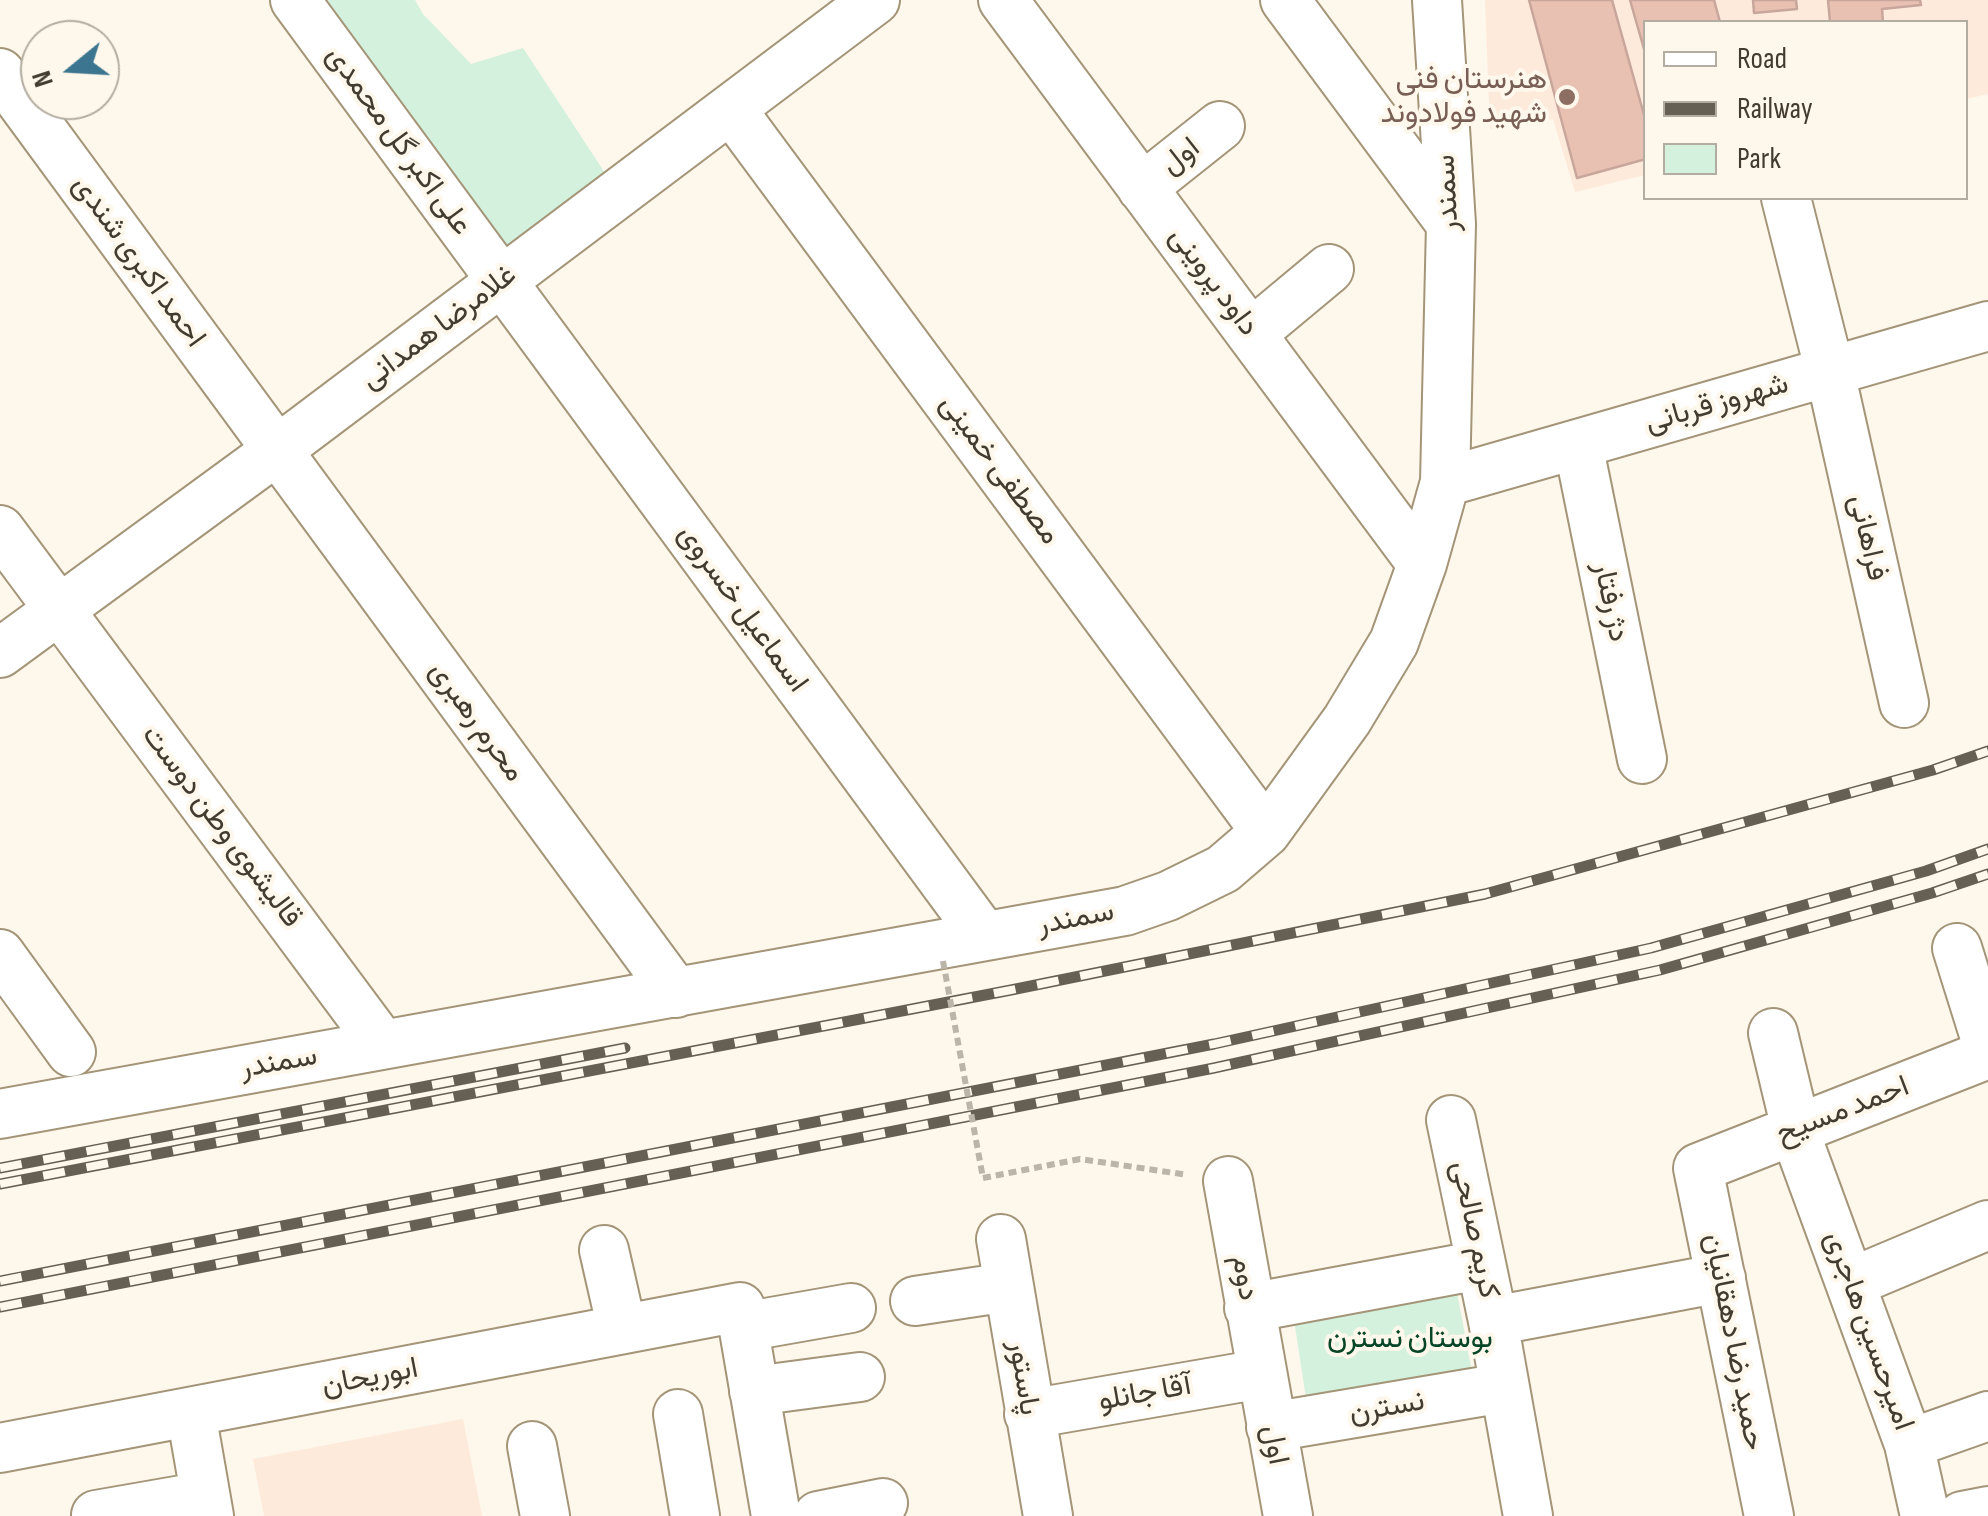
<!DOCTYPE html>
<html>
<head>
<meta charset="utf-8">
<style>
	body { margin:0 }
	#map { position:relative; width:1988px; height:1516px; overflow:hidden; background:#fef7eb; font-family:"Sofia Sans Condensed",sans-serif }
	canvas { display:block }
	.legend { position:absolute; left:1643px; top:20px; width:325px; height:180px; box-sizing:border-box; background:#fef7eb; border:2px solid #b3aca0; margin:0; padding:12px 18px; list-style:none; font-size:30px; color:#423b2f }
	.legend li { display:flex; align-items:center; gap:20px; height:50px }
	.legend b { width:50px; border:2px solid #b3aca0 }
	.north { position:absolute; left:20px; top:20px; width:100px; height:100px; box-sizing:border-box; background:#fef7eb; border:2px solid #b3aca0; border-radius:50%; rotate:252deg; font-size:28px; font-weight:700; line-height:40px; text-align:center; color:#423b2f }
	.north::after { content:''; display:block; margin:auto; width:35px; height:45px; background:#3c758f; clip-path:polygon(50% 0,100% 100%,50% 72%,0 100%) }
</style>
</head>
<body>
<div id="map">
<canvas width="1988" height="1516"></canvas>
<ul class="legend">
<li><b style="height:12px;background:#fff"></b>Road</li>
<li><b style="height:12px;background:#665f53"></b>Railway</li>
<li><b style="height:28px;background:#d3f1dd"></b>Park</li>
</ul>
<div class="north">N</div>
</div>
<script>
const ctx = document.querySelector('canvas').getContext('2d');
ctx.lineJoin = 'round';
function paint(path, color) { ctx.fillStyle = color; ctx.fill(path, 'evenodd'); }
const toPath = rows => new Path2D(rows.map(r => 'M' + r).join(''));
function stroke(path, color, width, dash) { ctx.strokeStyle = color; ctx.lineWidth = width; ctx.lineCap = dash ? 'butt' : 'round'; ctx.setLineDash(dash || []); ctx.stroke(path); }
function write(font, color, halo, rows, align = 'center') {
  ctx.font = font + ' "Sofia Sans Condensed",Vazirmatn,sans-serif'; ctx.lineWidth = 8; ctx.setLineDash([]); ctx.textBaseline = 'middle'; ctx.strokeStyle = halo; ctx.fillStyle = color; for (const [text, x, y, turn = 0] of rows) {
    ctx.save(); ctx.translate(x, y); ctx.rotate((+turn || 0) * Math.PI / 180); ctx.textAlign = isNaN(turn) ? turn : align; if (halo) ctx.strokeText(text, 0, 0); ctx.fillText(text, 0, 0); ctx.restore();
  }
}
const education = toPath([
	[1485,0,1988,0,1988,94,1966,99,1966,22,1646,22,1645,175,1575,192,1553,119,1490,129],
	[463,1419,482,1516,264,1516,253,1459]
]);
const green = toPath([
	[324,0,415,0,423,14,471,64,523,48,605,173,502,255],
	[1455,1282,1473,1377,1307,1405,1293,1313]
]);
const building = toPath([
	[1529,0,1612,0,1646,122,1646,159,1577,178,1529,0],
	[1630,0,1714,0,1720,22,1646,22,1646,56,1630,0],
	[1753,0,1796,0,1797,9,1754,13,1753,0],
	[1828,0,1920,0,1921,5,1882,9,1883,22,1830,22,1828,0]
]);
const path = toPath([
	[983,1178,1080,1159,1188,1175]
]);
const minor = toPath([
	[295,0,984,936],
	[1003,0,1422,564],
	[1285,0,1451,224],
	[0,73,676,993],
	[731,109,1266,832],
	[1142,188,1220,126],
	[1786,198,1830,372,1904,703],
	[1251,334,1329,269],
	[1578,444,1642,759],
	[1445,482,1988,326],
	[0,530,382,1044],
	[0,653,276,451,875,0],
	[1957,948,1988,1047],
	[0,954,71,1052],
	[1773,1033,1796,1129],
	[0,1114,1125,911,1168,896,1223,869,1266,832,1347,720,1394,642,1422,564,1445,482,1451,224,1437,0],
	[1451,1120,1493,1321,1528,1516],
	[1801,1149,1909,1444,1925,1516],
	[1228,1181,1288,1516],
	[1001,1239,1048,1516],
	[604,1250,622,1329],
	[1850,1283,1988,1225],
	[915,1301,1008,1287],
	[1249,1308,1480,1265],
	[1493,1321,1721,1278],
	[743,1327,851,1308],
	[754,1391,860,1377],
	[191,1413,209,1516],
	[678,1414,695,1516],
	[1029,1414,1261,1374],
	[1271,1427,1503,1388],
	[1909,1444,1988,1416],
	[532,1446,545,1516],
	[0,1448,740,1307,776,1516],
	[96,1515,205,1496],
	[818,1516,883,1503],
	[1769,1516,1698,1168,1988,1054],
	[1962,1516,1988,1511]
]);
const rail = toPath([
	[0,1168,625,1048],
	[0,1184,1011,990,1485,894,1933,770,1988,751],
	[0,1281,1214,1044,1651,948,1926,871,1988,849],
	[0,1307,1214,1068,1660,970,1932,893,1988,874]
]);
const pathBridge = toPath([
	[943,961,983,1178]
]);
const markers = [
	[1567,97,10,"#8d6e63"]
];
const educationNames = [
	["هنرستان فنی",1547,80],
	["شهید فولادوند",1547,114]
];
const streetNames = [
	["علی اکبر گل محمدی",398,141,54],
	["اول",1181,157,-38],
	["سمندر",1448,193,-93],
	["احمد اکبری شندی",138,262,54],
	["داود پروینی",1213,282,53],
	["غلامرضا همدانی",439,328,-37],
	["شهروز قربانی",1717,404,-16],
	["مصطفی خمینی",999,470,53],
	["فراهانی",1867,538,77],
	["دژ رفتار",1610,602,78],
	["اسماعیل خسروی",742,609,54],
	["محرم رهبری",476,722,54],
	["قالیشوی وطن دوست",221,827,53],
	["سمندر",1076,919,-11],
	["سمندر",279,1063,-10],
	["احمد مسیح",1843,1111,-21],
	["کریم صالحی",1474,1230,78],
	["دوم",1244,1278,80],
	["امیرحسین هاجری",1868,1331,70],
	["حمید رضا دهقانیان",1733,1342,79],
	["ابوریحان",370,1378,-11],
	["پاستور",1023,1378,81],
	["آقا جانلو",1145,1394,-10],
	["نسترن",1387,1408,-10],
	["اول",1274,1445,79]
];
const parkNames = [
	["بوستان نسترن",1410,1339]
];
paint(education, '#feeadb');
paint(green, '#d3f1dd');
paint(building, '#e9c1b3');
stroke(building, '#c8a69b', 2.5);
stroke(minor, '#a49579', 52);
stroke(path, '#bbb4a8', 6, [8, 5]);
stroke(minor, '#fff', 48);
stroke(rail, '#665f53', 11);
stroke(rail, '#fef7eb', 8, [22]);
stroke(pathBridge, '#bbb4a8', 6, [8, 5]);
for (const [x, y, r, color] of markers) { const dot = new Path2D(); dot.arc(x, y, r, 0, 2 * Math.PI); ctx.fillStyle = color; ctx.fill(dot); stroke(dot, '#fef7eb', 4); }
write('30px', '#785e54', '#fef7eb', educationNames, 'right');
write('30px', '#423b2f', '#fef7eb', streetNames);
write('30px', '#074527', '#fef7eb', parkNames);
</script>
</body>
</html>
